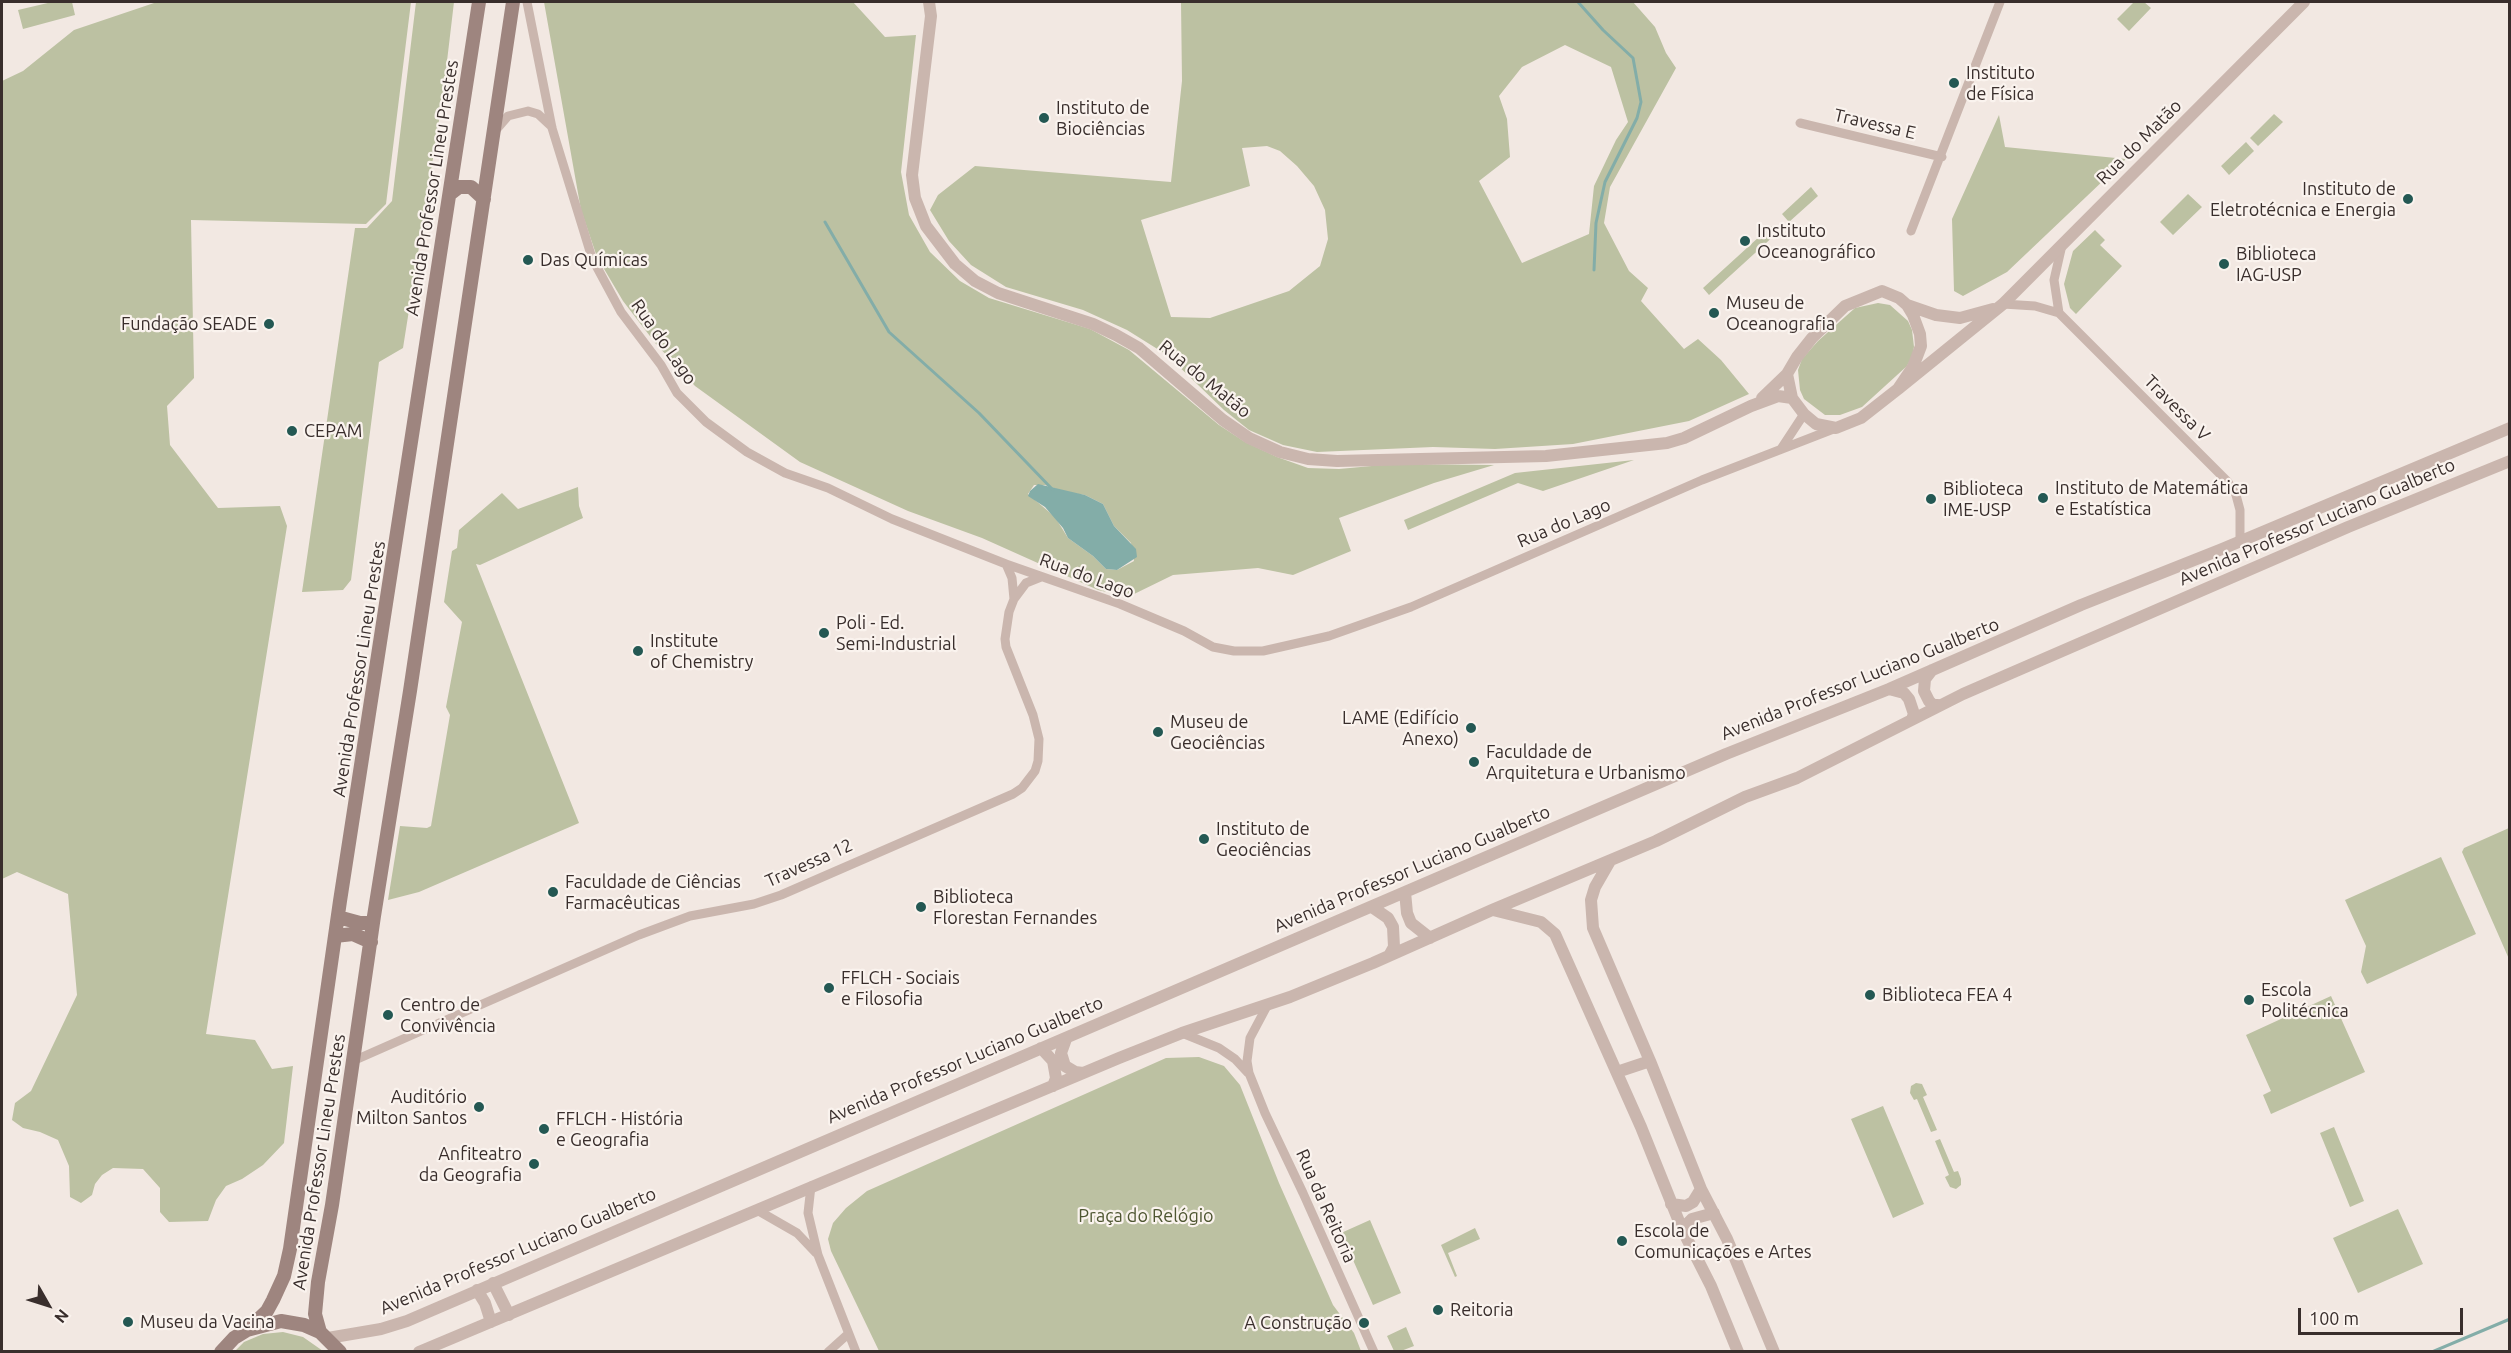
<!DOCTYPE html>
<html>
<head>
<meta charset="utf-8">
<style>
	body { margin:0 }
	#map { position:relative; width:2511px; height:1353px; overflow:hidden; background:#f2e8e2; font-family:Ubuntu,sans-serif }
	canvas { display:block }
	.frame { position:absolute; inset:0; border:3px solid #392e2c; pointer-events:none }
	.north { position:absolute; left:18px; top:1275px; width:60px; height:60px; -webkit-text-stroke:4px #faf3ee; paint-order:stroke; rotate:129deg; font-size:16px; font-weight:700; line-height:24px; text-align:center; color:#392e2c }
	.north::after { content:''; display:block; margin:auto; width:21px; height:27px; background:#392e2c; clip-path:polygon(50% 0,100% 100%,50% 72%,0 100%) }
	.scale { position:absolute; left:2298px; top:1308px; width:165px; height:27px; box-sizing:border-box; border:3px solid #392e2c; border-top:0; padding-left:8px; font-size:18px; line-height:21px; white-space:nowrap; color:#392e2c; -webkit-text-stroke:4px #faf3ee; paint-order:stroke }
</style>
</head>
<body>
<div id="map">
<canvas width="2511" height="1353"></canvas>
<div class="frame"></div>
<div class="north">N</div>
<div class="scale">100 m</div>
</div>
<script>
const ctx = document.querySelector('canvas').getContext('2d');
ctx.lineJoin = 'round';
function paint(path, color) { ctx.fillStyle = color; ctx.fill(path, 'evenodd'); }
const toPath = rows => new Path2D(rows.map(r => 'M' + r).join(''));
function stroke(path, color, width, dash) { ctx.strokeStyle = color; ctx.lineWidth = width; ctx.lineCap = dash ? 'butt' : 'round'; ctx.setLineDash(dash || []); ctx.stroke(path); }
function write(font, color, halo, rows, align = 'center') {
  ctx.font = font + ' Ubuntu,sans-serif'; ctx.lineWidth = 4.5; ctx.setLineDash([]); ctx.textBaseline = 'middle'; ctx.strokeStyle = halo; ctx.fillStyle = color; for (const [text, x, y, turn = 0] of rows) {
    ctx.save(); ctx.translate(x, y); ctx.rotate((+turn || 0) * Math.PI / 180); ctx.textAlign = isNaN(turn) ? turn : align; if (halo) ctx.strokeText(text, 0, 0); ctx.fillText(text, 0, 0); ctx.restore();
  }
}
const green = toPath([
	[52,2,72,2,75,15,23,29,18,10],
	[157,2,411,2,386,204,366,224,191,220,194,378,167,406,170,445,218,508,280,506,287,526,206,1034,255,1040,272,1069,293,1066,284,1143,263,1165,242,1179,226,1186,216,1200,208,1221,169,1222,160,1212,160,1188,143,1169,113,1168,102,1175,95,1184,92,1195,81,1203,70,1197,69,1166,58,1140,40,1132,23,1128,12,1120,15,1103,31,1091,77,995,68,894,17,872,2,879,2,81,23,71,74,30],
	[416,2,454,2,443,95,403,348,379,362,351,580,343,590,302,592,355,228,367,228,392,201],
	[544,2,853,2,885,37,916,35,901,172,909,215,930,252,960,281,989,298,1090,329,1129,350,1219,425,1245,442,1277,457,1308,468,1339,469,1393,464,1494,465,1434,483,1339,518,1351,551,1293,575,1258,568,1173,575,1128,597,1098,590,982,538,908,511,800,462,695,386,656,344,623,301,597,257,581,210],
	[1034,485,1045,485,1065,492,1085,495,1103,504,1114,526,1131,543,1134,561,1117,570,1106,569,1093,556,1068,538,1055,517,1028,494],
	[1181,2,1633,2,1655,27,1666,53,1676,68,1610,187,1604,223,1629,271,1648,288,1641,301,1684,349,1698,339,1721,360,1749,394,1689,421,1573,444,1495,449,1433,447,1317,452,1283,445,1249,430,1224,410,1167,355,1127,330,1083,310,1006,287,971,265,949,241,930,210,938,195,975,166,1171,182,1182,81],
	[1565,45,1611,67,1628,122,1616,140,1594,186,1589,234,1522,263,1479,181,1510,157,1507,119,1499,96,1522,67],
	[1267,146,1280,151,1297,166,1314,186,1325,210,1328,239,1320,266,1289,291,1210,318,1171,317,1141,220,1250,186,1242,148],
	[2134,2,2144,2,2151,8,2129,31,2117,19],
	[2274,114,2283,122,2258,146,2250,138],
	[1999,115,2005,147,2126,159,2007,272,1963,296,1954,291,1952,219],
	[2246,142,2254,151,2229,175,2221,166],
	[1811,187,1818,196,1789,222,1782,214],
	[2188,194,2202,207,2173,235,2160,222],
	[1771,226,1777,233,1709,295,1703,288],
	[2095,230,2105,240,2100,245,2122,266,2076,314,2070,308,2064,284,2073,251],
	[1878,303,1890,305,1908,321,1912,330,1914,347,1912,357,1907,366,1862,407,1840,415,1825,415,1804,399,1800,390,1798,370,1802,359,1818,341,1855,308],
	[1634,460,1543,491,1518,483,1408,530,1404,520,1515,473],
	[578,487,579,506,583,518,480,565,476,564,579,823,419,892,388,900,400,826,427,828,431,826,450,715,446,707,462,622,444,602,452,551,457,548,459,530,502,493,518,509],
	[2509,828,2509,959,2462,852,2464,848],
	[2441,857,2476,934,2367,984,2361,972,2366,946,2345,900],
	[2331,996,2365,1072,2271,1114,2263,1095,2271,1091,2246,1035],
	[1199,1057,1224,1066,1240,1085,1279,1183,1333,1305,1354,1333,1361,1351,879,1351,831,1251,828,1239,833,1223,846,1208,867,1191,1166,1058],
	[1916,1083,1922,1084,1927,1095,1923,1097,1937,1130,1931,1132,1917,1099,1914,1100,1910,1093,1911,1086],
	[1883,1106,1924,1204,1893,1218,1851,1119],
	[2334,1127,2364,1201,2350,1207,2320,1133],
	[1940,1139,1954,1172,1958,1171,1961,1179,1961,1185,1956,1189,1950,1187,1945,1177,1949,1175,1935,1141],
	[2398,1209,2423,1264,2358,1293,2333,1238],
	[1370,1220,1401,1293,1373,1305,1341,1233],
	[1475,1228,1480,1239,1448,1253,1457,1276,1455,1277,1441,1245],
	[1406,1327,1414,1346,1401,1351,1394,1351,1387,1336],
	[283,1332,303,1337,323,1351,235,1351,244,1342,263,1334]
]);
const water = toPath([
	[1038,484,1085,495,1103,504,1114,526,1136,549,1137,557,1117,570,1106,569,1093,556,1068,538,1063,528,1045,507,1028,496,1030,491]
]);
const stream = toPath([
	[1578,2,1603,30,1633,58,1641,102,1637,118,1605,182,1596,223,1594,270],
	[825,222,889,332,979,413,1053,490],
	[2432,1352,2510,1319]
]);
const minor = toPath([
	[527,2,552,128,592,258,621,312,661,365,677,393,706,422,747,452,785,473,828,488,892,519,1006,564,1120,604,1184,631,1213,647,1234,651,1263,651,1329,636,1411,607,1702,480,1836,428],
	[1800,123,1942,157],
	[495,131,508,116,528,111,538,114,552,127],
	[1911,231,2000,2],
	[2003,304,2035,306,2059,313,2228,482,2236,495,2240,510,2240,542],
	[2059,313,2054,280,2062,245],
	[1781,449,1804,414],
	[1006,564,1012,578,1014,599],
	[1267,1006,1250,1038,1247,1061,1249,1073,1265,1113,1303,1193,1374,1352],
	[1182,1033,1219,1048,1235,1059,1248,1073],
	[353,1061,639,935,690,916,754,904,781,895,1013,794,1022,788,1035,771,1038,761,1039,739,1033,715,1006,647,1005,639,1009,612,1014,599,1026,583,1041,577],
	[811,1186,808,1213,818,1255,856,1352],
	[757,1210,797,1233,816,1253],
	[828,1352,848,1334]
]);
const tertiary = toPath([
	[929,2,931,16,912,175,915,198,926,226,955,264,975,281,998,293,1093,324,1116,335,1139,348,1223,420,1249,438,1280,452,1308,459,1337,461,1546,456,1667,443,1684,438,1751,406,1778,396,1792,398],
	[1907,305,1936,315,1960,318,1993,309],
	[1898,389,2003,304,2304,2],
	[1762,398,1787,374,1797,357,1812,338,1845,306,1882,291,1899,298,1907,305,1913,315,1920,334,1921,346,1913,367,1898,389,1861,418,1836,428,1816,424,1804,414,1792,398,1787,374],
	[1932,670,1925,679,1924,691,1929,701,1933,705,1938,705],
	[1889,689,1904,693,1909,699,1914,714,1912,719],
	[1610,861,1595,887,1591,900,1593,928,1650,1061,1701,1189,1727,1239,1774,1352],
	[1405,892,1407,913,1411,923,1430,938],
	[1372,907,1388,918,1393,927,1394,947,1389,956],
	[1493,910,1541,922,1555,934,1641,1127,1682,1229,1711,1286,1738,1352],
	[1066,1039,1061,1053,1065,1066,1075,1072,1083,1073],
	[1041,1048,1053,1061,1056,1078,1053,1086],
	[1617,1072,1650,1061],
	[1671,1204,1686,1206,1693,1202,1701,1189],
	[1682,1229,1692,1219,1714,1213],
	[493,1283,509,1315],
	[477,1290,485,1303,491,1322],
	[328,1338,381,1329,407,1321,1726,754,1889,689,2081,605,2222,549,2510,428],
	[419,1352,1119,1058,1182,1033,1290,997,1373,963,1492,910,1656,841,1745,797,1797,778,1963,694,2348,527,2510,461]
]);
const secondary = toPath([
	[450,194,459,187,471,187,484,199],
	[338,917,360,923,373,923],
	[335,936,353,934,371,942],
	[247,1330,267,1311,273,1300,284,1276,290,1249,340,901,479,2],
	[320,1332,315,1314,318,1282,332,1205,374,916,410,691,513,2],
	[221,1352,234,1338,247,1330,281,1321,304,1325,320,1332,340,1352]
]);
const markers = [
	[1954,83,6,"#245853"],
	[1044,118,6,"#245853"],
	[2408,199,6,"#245853"],
	[1745,241,6,"#245853"],
	[528,260,6,"#245853"],
	[2224,264,6,"#245853"],
	[1714,313,6,"#245853"],
	[269,324,6,"#245853"],
	[292,431,6,"#245853"],
	[2043,498,6,"#245853"],
	[1931,499,6,"#245853"],
	[824,633,6,"#245853"],
	[638,651,6,"#245853"],
	[1471,728,6,"#245853"],
	[1158,732,6,"#245853"],
	[1474,762,6,"#245853"],
	[1204,839,6,"#245853"],
	[553,892,6,"#245853"],
	[921,907,6,"#245853"],
	[829,988,6,"#245853"],
	[1870,995,6,"#245853"],
	[2249,1000,6,"#245853"],
	[388,1015,6,"#245853"],
	[479,1107,6,"#245853"],
	[544,1129,6,"#245853"],
	[534,1164,6,"#245853"],
	[1622,1241,6,"#245853"],
	[1438,1310,6,"#245853"],
	[128,1322,6,"#245853"],
	[1364,1323,6,"#245853"]
];
const poiNames = [
	["Instituto",1966,73],
	["de Física",1966,94],
	["Instituto de",1056,108],
	["Biociências",1056,129],
	["Instituto de",2396,189,"right"],
	["Eletrotécnica e Energia",2396,210,"right"],
	["Instituto",1757,231],
	["Oceanográfico",1757,252],
	["Biblioteca",2236,254],
	["IAG-USP",2236,275],
	["Das Químicas",540,260],
	["Museu de",1726,303],
	["Oceanografia",1726,324],
	["Fundação SEADE",257,324,"right"],
	["CEPAM",304,431],
	["Instituto de Matemática",2055,488],
	["e Estatística",2055,509],
	["Biblioteca",1943,489],
	["IME-USP",1943,510],
	["Poli - Ed.",836,623],
	["Semi-Industrial",836,644],
	["Institute",650,641],
	["of Chemistry",650,662],
	["LAME (Edifício",1459,718,"right"],
	["Anexo)",1459,739,"right"],
	["Museu de",1170,722],
	["Geociências",1170,743],
	["Faculdade de",1486,752],
	["Arquitetura e Urbanismo",1486,773],
	["Instituto de",1216,829],
	["Geociências",1216,850],
	["Faculdade de Ciências",565,882],
	["Farmacêuticas",565,903],
	["Biblioteca",933,897],
	["Florestan Fernandes",933,918],
	["FFLCH - Sociais",841,978],
	["e Filosofia",841,999],
	["Escola",2261,990],
	["Politécnica",2261,1011],
	["Biblioteca FEA 4",1882,995],
	["Centro de",400,1005],
	["Convivência",400,1026],
	["Auditório",467,1097,"right"],
	["Milton Santos",467,1118,"right"],
	["FFLCH - História",556,1119],
	["e Geografia",556,1140],
	["Anfiteatro",522,1154,"right"],
	["da Geografia",522,1175,"right"],
	["Escola de",1634,1231],
	["Comunicações e Artes",1634,1252],
	["Reitoria",1450,1310],
	["Museu da Vacina",140,1322],
	["A Construção",1352,1323,"right"]
];
const streetNames = [
	["Travessa E",1875,124,13],
	["Rua do Matão",2139,142,-45],
	["Avenida Professor Lineu Prestes",432,188,-81],
	["Rua do Lago",664,342,55],
	["Rua do Matão",1205,379,39],
	["Travessa V",2177,408,45],
	["Avenida Professor Luciano Gualberto",2317,522,-23],
	["Rua do Lago",1564,523,-23],
	["Rua do Lago",1087,576,20],
	["Avenida Professor Lineu Prestes",359,669,-81],
	["Avenida Professor Luciano Gualberto",1860,679,-22],
	["Travessa 12",809,863,-24],
	["Avenida Professor Luciano Gualberto",1412,869,-23],
	["Avenida Professor Luciano Gualberto",965,1060,-23],
	["Avenida Professor Lineu Prestes",319,1162,-81],
	["Rua da Reitoria",1326,1206,66],
	["Avenida Professor Luciano Gualberto",518,1251,-23]
];
const parkNames = [
	["Praça do Relógio",1146,1216]
];
paint(green, '#bcc1a2');
paint(water, '#83ada8');
stroke(stream, '#83ada8', 3);
stroke(minor, '#cab6ae', 9);
stroke(tertiary, '#cab6ae', 12);
stroke(secondary, '#9e857f', 14);
for (const [x, y, r, color] of markers) { const dot = new Path2D(); dot.arc(x, y, r, 0, 2 * Math.PI); ctx.fillStyle = color; ctx.fill(dot); stroke(dot, '#faf3ee', 2); }
write('18px', '#392e2c', '#faf3ee', poiNames, 'left');
write('18px', '#392e2c', '#faf3ee', streetNames);
write('18px', '#4e5631', '#faf3ee', parkNames);
</script>
</body>
</html>
